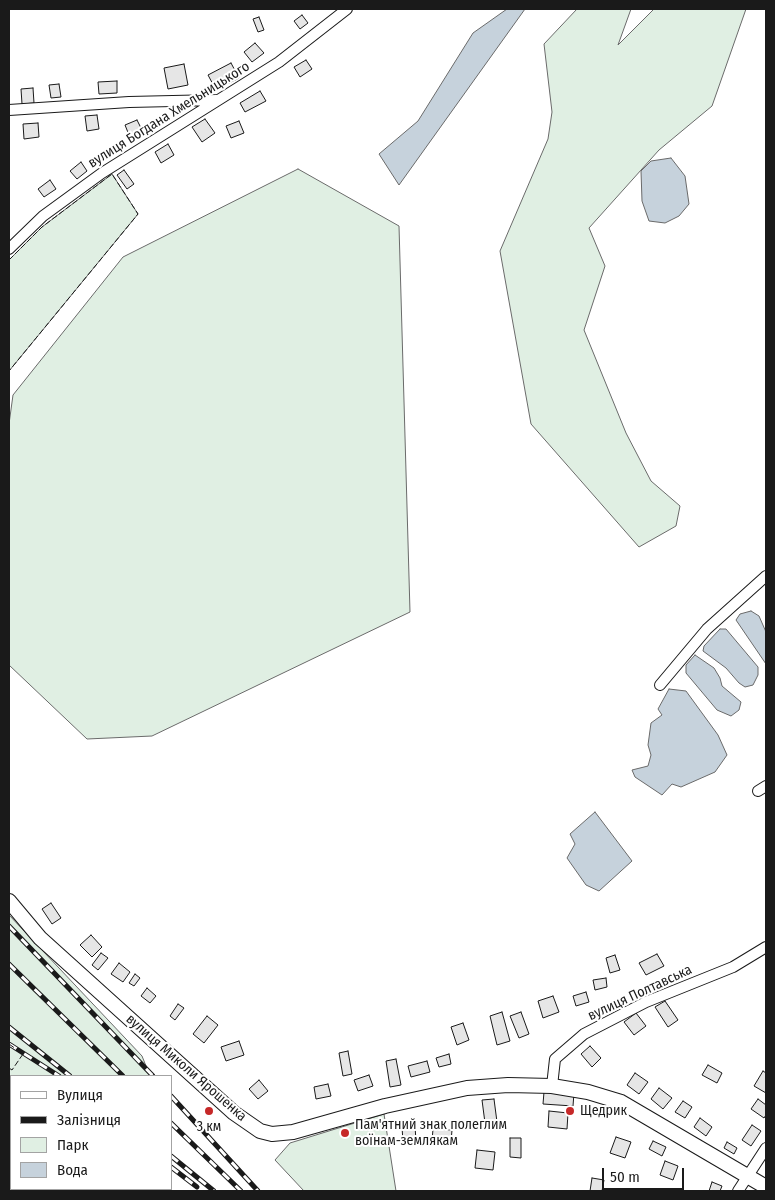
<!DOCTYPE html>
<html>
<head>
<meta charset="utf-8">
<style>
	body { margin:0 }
	#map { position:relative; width:775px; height:1200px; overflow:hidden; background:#fff; font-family:"Fira Sans Condensed",sans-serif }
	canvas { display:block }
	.frame { position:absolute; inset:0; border:10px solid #1a1a1a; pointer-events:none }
	.legend { position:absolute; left:10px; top:1075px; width:162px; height:115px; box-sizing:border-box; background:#fff; border:1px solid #a3a3a3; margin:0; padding:6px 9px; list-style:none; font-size:15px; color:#1a1a1a }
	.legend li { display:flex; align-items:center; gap:10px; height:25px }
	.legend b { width:25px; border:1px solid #a3a3a3 }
	.scale { position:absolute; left:602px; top:1168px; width:82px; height:22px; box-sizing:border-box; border:2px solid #1a1a1a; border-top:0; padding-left:6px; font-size:15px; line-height:18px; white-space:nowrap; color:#1a1a1a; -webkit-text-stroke:4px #fff; paint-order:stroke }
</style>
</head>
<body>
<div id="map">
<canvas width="775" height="1200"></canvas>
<div class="frame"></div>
<ul class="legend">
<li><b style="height:6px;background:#fff"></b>Вулиця</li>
<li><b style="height:6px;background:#1a1a1a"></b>Залізниця</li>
<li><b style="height:14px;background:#e0efe3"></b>Парк</li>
<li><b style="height:14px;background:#c6d2dc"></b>Вода</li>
</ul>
<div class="scale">50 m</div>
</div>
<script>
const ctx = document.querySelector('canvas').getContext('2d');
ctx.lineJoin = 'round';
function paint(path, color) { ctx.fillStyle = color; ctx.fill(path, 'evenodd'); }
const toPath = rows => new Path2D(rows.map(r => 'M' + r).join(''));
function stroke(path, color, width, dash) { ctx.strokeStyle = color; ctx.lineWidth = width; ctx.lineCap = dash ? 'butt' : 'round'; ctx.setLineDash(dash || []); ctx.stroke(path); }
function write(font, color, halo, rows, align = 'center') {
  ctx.font = font + ' "Fira Sans Condensed",sans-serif'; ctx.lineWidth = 4; ctx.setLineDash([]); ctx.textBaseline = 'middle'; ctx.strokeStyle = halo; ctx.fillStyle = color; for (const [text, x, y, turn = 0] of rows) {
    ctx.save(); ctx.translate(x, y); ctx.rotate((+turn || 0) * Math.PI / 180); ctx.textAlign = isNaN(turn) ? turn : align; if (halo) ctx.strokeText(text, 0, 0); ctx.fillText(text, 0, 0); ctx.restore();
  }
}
const green = toPath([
	[577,9,631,9,618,45,654,9,746,9,712,106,659,150,589,228,605,266,584,330,626,433,651,481,680,506,676,526,639,547,531,424,500,251,548,139,552,112,544,44,577,9],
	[298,169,399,226,410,612,152,736,87,739,9,665,9,424,13,395,123,257,298,169],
	[112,174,138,214,9,371,9,260,42,227,112,174],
	[9,915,142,1056,150,1076,11,1076,11,1116,9,1115,9,915],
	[384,1114,396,1191,304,1191,275,1160,290,1143,384,1114]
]);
const water = toPath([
	[507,9,525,9,399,185,379,154,418,121,473,33,507,9],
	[671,158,685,176,689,204,679,216,665,223,649,221,642,201,641,171,651,161,671,158],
	[751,611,759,616,766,632,766,664,736,620,740,614,751,611],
	[720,629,726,629,758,667,758,675,753,685,745,687,739,683,726,668,703,651,704,646,720,629],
	[695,655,714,668,720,678,722,686,741,702,739,710,731,716,717,710,686,673,686,665,695,655],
	[669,689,686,691,718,735,727,755,715,772,681,787,672,784,662,795,635,777,632,770,648,766,651,755,648,745,651,723,662,715,658,709,669,689],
	[595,812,632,861,599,891,586,885,567,858,575,844,570,834,595,812]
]);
const building = toPath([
	[302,15,308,23,300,29,294,21,302,15],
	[259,17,264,30,258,32,253,19,259,17],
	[255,43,264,53,252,62,244,52,255,43],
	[306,60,312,69,300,77,294,67,306,60],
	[231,63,239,78,216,90,208,75,231,63],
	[184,64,188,85,168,89,164,68,184,64],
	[117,81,117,93,99,94,98,82,117,81],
	[59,84,61,97,51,98,49,85,59,84],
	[33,88,34,103,22,104,21,89,33,88],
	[260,91,266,101,245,112,240,103,260,91],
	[97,115,99,129,87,131,85,116,97,115],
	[205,119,215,133,202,142,192,127,205,119],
	[137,120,144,134,131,140,125,125,137,120],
	[239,121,244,133,231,138,226,126,239,121],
	[38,123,39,137,24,139,23,124,38,123],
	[168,144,174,155,161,163,155,152,168,144],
	[81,162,87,171,77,179,70,171,81,162],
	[124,170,134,184,127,189,117,175,124,170],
	[50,180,56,189,44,197,38,189,50,180],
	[51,903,61,918,52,924,42,909,51,903],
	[91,935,102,947,92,957,80,945,91,935],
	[101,953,108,958,98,970,92,965,101,953],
	[657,954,664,966,646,975,639,963,657,954],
	[615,955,620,970,610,973,606,958,615,955],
	[119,963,130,972,123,982,111,974,119,963],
	[135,974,140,978,134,986,129,983,135,974],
	[606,978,607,987,595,990,593,980,606,978],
	[147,988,156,996,150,1003,141,996,147,988],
	[586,992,589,1002,576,1006,573,996,586,992],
	[553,996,559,1012,543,1018,538,1001,553,996],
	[665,1001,678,1020,668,1027,655,1007,665,1001],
	[178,1004,184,1008,175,1020,170,1016,178,1004],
	[502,1012,510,1041,497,1045,490,1016,502,1012],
	[521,1012,529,1034,519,1038,510,1016,521,1012],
	[636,1013,646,1026,634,1035,624,1022,636,1013],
	[207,1016,218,1025,204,1043,193,1034,207,1016],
	[463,1023,469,1040,457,1045,451,1027,463,1023],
	[239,1041,244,1055,226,1061,221,1047,239,1041],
	[590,1046,601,1058,592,1067,581,1054,590,1046],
	[348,1051,352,1074,343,1076,339,1053,348,1051],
	[449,1054,451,1064,439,1067,436,1058,449,1054],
	[396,1059,401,1085,390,1087,386,1061,396,1059],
	[427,1061,430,1072,411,1077,408,1066,427,1061],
	[708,1065,722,1073,717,1083,702,1075,708,1065],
	[763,1071,766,1073,766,1093,754,1086,763,1071],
	[635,1073,648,1082,639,1094,627,1085,635,1073],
	[369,1075,373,1086,358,1091,354,1080,369,1075],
	[259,1080,268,1091,258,1099,249,1089,259,1080],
	[328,1084,331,1096,316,1099,314,1087,328,1084],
	[659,1088,672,1098,663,1109,651,1099,659,1088],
	[544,1092,574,1093,573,1106,543,1104,544,1092],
	[494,1099,497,1122,485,1123,482,1100,494,1099],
	[758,1099,766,1105,766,1115,764,1118,751,1109,758,1099],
	[683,1101,692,1107,685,1118,675,1112,683,1101],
	[549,1111,568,1113,567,1129,548,1127,549,1111],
	[700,1118,712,1127,706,1136,694,1127,700,1118],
	[752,1125,761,1131,751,1146,742,1140,752,1125],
	[415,1126,416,1141,403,1142,402,1127,415,1126],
	[433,1129,452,1130,451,1142,432,1141,433,1129],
	[616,1137,631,1142,625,1158,610,1153,616,1137],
	[510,1138,521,1138,521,1158,510,1157,510,1138],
	[653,1141,666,1147,662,1156,649,1149,653,1141],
	[727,1142,737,1148,734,1154,724,1148,727,1142],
	[477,1150,495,1152,493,1170,475,1168,477,1150],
	[665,1161,678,1166,673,1180,660,1175,665,1161],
	[592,1178,604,1180,602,1191,590,1191,592,1178],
	[712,1182,722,1186,720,1191,709,1191,712,1182]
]);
const street = toPath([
	[9,110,129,102,217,100],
	[9,249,43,216,102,173,279,62,347,9],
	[660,685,707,629,766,576],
	[758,791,766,786],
	[552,1086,555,1059,584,1034,646,1002,733,967,766,947],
	[738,1191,766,1148]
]);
const secondary = toPath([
	[9,901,40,938,234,1113,260,1131,272,1134,293,1132,385,1106,467,1088,508,1085,552,1086,588,1092,621,1102,766,1187]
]);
const rail = toPath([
	[9,926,153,1076],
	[9,964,123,1076],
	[9,1027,70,1076],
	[9,1044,59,1076],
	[171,1096,258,1191],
	[9,1103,11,1105],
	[171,1123,241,1191],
	[171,1156,214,1191],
	[171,1167,197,1187],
	[162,1189,166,1191]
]);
const fence = toPath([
	[9,260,42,227,112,174,138,214,9,371],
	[9,1044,23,1054,12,1070,9,1068],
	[766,1159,766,1163]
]);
const markers = [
	[209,1111,5,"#c62828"],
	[570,1111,5,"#c62828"],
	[345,1133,5,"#c62828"]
];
const streetNames = [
	["вулиця Богдана Хмельницького",169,115,-32],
	["вулиця Полтавська",640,993,-25],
	["вулиця Миколи Ярошенка",186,1068,41]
];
const poiNames = [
	["Щедрик",580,1111],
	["Пам'ятний знак полеглим",355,1125],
	["воїнам-землякам",355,1141],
	["3 км",209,1127,"center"]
];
paint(green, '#e0efe3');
stroke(green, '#6a6a6a', 1);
paint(water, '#c6d2dc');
stroke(water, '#6a6a6a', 1);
paint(building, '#e6e6e6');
stroke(building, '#1a1a1a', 1);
stroke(street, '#1a1a1a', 12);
stroke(secondary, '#1a1a1a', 16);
stroke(street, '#fff', 10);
stroke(secondary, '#fff', 14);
stroke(rail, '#1a1a1a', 5);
stroke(rail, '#fff', 3, [9]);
stroke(fence, '#1a1a1a', 1, [6, 2.5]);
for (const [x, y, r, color] of markers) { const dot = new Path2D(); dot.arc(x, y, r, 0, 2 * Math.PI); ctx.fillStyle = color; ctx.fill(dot); stroke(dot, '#fff', 2); }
write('14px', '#1a1a1a', '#fff', streetNames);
write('14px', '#1a1a1a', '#fff', poiNames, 'left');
</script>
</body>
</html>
